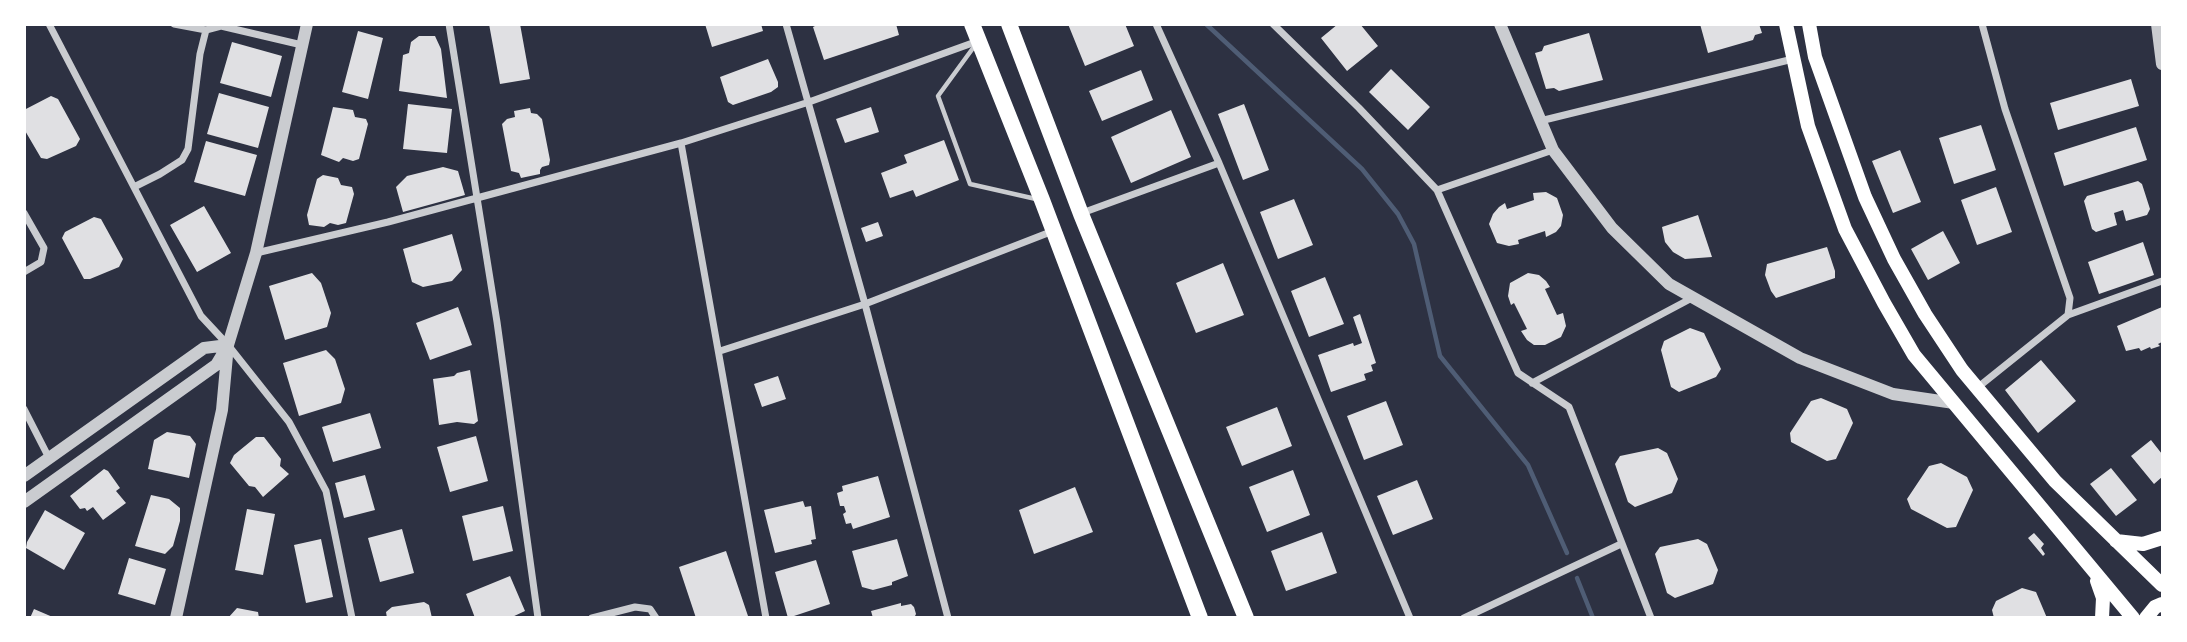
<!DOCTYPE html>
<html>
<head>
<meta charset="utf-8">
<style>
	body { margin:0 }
	#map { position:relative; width:2187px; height:642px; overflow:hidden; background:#2d3142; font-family:Helvetica,sans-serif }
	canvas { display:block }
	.frame { position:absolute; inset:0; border:26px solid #fff; pointer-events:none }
</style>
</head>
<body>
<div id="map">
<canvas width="2187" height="642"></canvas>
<div class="frame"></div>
</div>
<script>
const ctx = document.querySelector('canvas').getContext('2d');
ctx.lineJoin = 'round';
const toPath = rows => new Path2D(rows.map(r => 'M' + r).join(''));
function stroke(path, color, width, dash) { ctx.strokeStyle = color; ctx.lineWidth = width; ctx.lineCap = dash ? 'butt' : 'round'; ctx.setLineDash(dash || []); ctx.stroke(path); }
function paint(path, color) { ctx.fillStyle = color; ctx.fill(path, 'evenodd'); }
const stream = toPath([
	[1206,24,1362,169,1398,214,1414,244,1440,356,1528,465,1567,553],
	[1577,578,1593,618]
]);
const building = toPath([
	[489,24,520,24,530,79,500,84],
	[705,24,761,24,763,31,712,47],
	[819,24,896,24,899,35,824,60,813,27],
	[1068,24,1125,24,1134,46,1085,66],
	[1338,24,1360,24,1378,46,1347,71,1321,38],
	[1700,24,1759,24,1762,33,1755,35,1753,40,1708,53],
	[358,31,383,38,368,99,342,92],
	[1589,33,1603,80,1559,91,1554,88,1546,89,1535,53,1542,51,1544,46],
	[419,36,435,36,441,49,447,98,399,91,403,55,409,53,411,42],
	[232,42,282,56,271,97,220,83],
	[768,59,778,82,778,87,771,92,733,105,728,102,720,77],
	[1391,69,1430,107,1408,130,1369,92],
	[1141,70,1153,100,1102,121,1089,91],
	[2131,79,2139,106,2058,130,2050,103],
	[219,93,269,107,258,148,207,134],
	[51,96,58,99,80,139,76,146,47,159,41,158,24,129,24,110],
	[408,104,452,109,447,153,403,149],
	[1244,104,1269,170,1243,180,1218,114],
	[333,107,353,110,355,117,366,119,368,124,359,159,353,161,343,158,339,162,321,155],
	[871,107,879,132,845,143,836,119],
	[530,108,531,113,537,114,542,119,550,160,549,165,542,167,540,170,540,174,521,178,519,173,511,171,502,124,507,119,515,117,514,111],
	[1171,110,1191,157,1131,183,1111,137],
	[1981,125,1996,170,1954,184,1939,138],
	[2136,127,2147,160,2064,186,2054,153],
	[944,140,959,180,916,197,913,190,890,198,881,173,907,163,904,155],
	[206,141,257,155,245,196,194,182],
	[1900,150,1921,202,1893,213,1872,161],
	[443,167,458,171,465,195,403,212,396,187,407,176],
	[323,175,338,178,341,185,352,187,354,194,346,223,338,225,330,223,324,227,309,225,307,215,317,179],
	[2138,181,2142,184,2150,209,2147,215,2126,221,2123,210,2114,213,2117,225,2096,232,2092,229,2084,201,2087,196],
	[1996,187,2012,232,1977,245,1961,200],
	[1546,192,1557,198,1563,215,1561,226,1556,232,1546,237,1545,231,1518,240,1519,244,1509,246,1497,243,1489,224,1493,214,1499,207,1505,203,1507,209,1534,200,1533,193],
	[1294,199,1313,245,1278,259,1260,212],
	[204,206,231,253,197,272,170,225],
	[1698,215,1712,257,1685,259,1673,252,1665,242,1662,227],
	[94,217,101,219,123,259,119,267,90,279,84,279,62,238,65,232],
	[878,222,883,236,866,242,861,228],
	[1943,231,1960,263,1928,280,1911,249],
	[452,234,462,270,452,281,423,287,412,282,403,249],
	[2143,242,2154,275,2099,294,2088,262],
	[1827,247,1835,271,1835,278,1776,298,1771,291,1765,275,1767,264],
	[1223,263,1244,315,1196,333,1176,283],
	[312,273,321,283,331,313,327,327,285,340,269,286],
	[1528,273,1539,275,1546,281,1550,287,1545,289,1557,315,1563,313,1566,326,1561,337,1545,345,1534,345,1527,340,1521,331,1527,329,1514,303,1511,305,1508,296,1510,283],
	[1325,277,1344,324,1309,337,1291,291],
	[458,307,472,345,430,360,416,323],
	[2162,307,2162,342,2158,344,2160,346,2151,349,2150,347,2141,351,2139,348,2126,351,2117,326],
	[1360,314,1376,363,1371,365,1373,371,1364,374,1366,380,1331,392,1318,355,1353,343,1354,346,1362,343,1353,317],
	[1690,328,1704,333,1721,369,1716,377,1679,392,1671,387,1661,350,1664,341],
	[326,350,335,359,345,389,341,403,299,416,283,363],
	[2041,360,2076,401,2038,433,2005,390],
	[470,370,478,421,474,424,457,422,439,425,433,379,454,376,457,373],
	[778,376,786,399,762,407,754,384],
	[1821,398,1847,409,1853,423,1836,459,1827,461,1791,442,1790,433,1811,401],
	[1386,401,1403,445,1364,460,1347,416],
	[1277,407,1292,446,1242,466,1226,427],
	[370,413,381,448,333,462,322,427],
	[167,432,190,436,196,444,189,478,148,469,154,440],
	[476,436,488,481,450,492,437,447],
	[256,437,264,437,281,459,280,466,289,474,263,497,255,487,249,486,230,463,234,455],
	[2151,440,2162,454,2162,477,2154,484,2131,456],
	[1658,448,1667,453,1678,479,1672,493,1635,507,1628,502,1615,464,1620,456],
	[1941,463,1967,477,1973,490,1956,527,1947,528,1911,509,1907,499,1929,466],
	[2111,468,2137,500,2116,516,2090,484],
	[104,469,108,471,120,488,116,491,126,503,103,520,93,507,87,511,85,508,80,509,70,496],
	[1293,470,1310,515,1267,532,1249,487],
	[365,475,375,510,344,518,335,483],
	[878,476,890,517,853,529,851,523,846,524,843,514,846,512,844,506,840,506,837,493,843,491,842,486],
	[1417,480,1433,519,1393,535,1377,496],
	[1075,487,1093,532,1034,554,1019,510],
	[151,495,169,499,180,508,180,521,173,546,165,554,135,546],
	[803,501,805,507,811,506,816,539,811,540,812,544,775,553,764,510],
	[503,506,513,551,473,561,462,516],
	[247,509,275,514,263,575,235,570],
	[45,510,85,533,64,570,26,548,27,542],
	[402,529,414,573,380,582,368,538],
	[1322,532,1337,573,1286,591,1271,551],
	[2034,533,2044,544,2041,548,2045,554,2043,556,2028,538],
	[321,539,333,597,306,603,294,545],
	[897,539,908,576,892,582,892,585,873,590,862,587,852,551],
	[1698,539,1707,544,1718,570,1713,584,1675,598,1667,593,1655,554,1660,547],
	[726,551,748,616,743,618,696,618,679,567],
	[129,558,166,569,155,605,118,594],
	[816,560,830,604,788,618,775,572],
	[510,576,525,611,510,618,475,618,466,594],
	[2022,588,2036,592,2047,618,1994,618,1992,610,1996,601],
	[424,602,429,605,432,618,387,618,386,612,392,607],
	[901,603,901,606,911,604,914,607,916,614,914,618,873,618,871,611],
	[237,608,258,612,259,618,228,618],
	[34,609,55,618,30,618]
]);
const service = toPath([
	[976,44,938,96,970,184,1036,199]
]);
const minor = toPath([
	[49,24,201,316,228,345,289,422,326,491,352,618],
	[174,24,206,30],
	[449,24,497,322,538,618],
	[786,24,865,304,948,618],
	[1156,24,1219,163,1410,618],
	[1273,24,1359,108,1437,190,1518,373,1569,407,1651,618],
	[1540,121,1793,59],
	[681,143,766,618],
	[134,187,160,174,182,160,188,149,200,54,206,30,221,26,302,45],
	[1437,190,1553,150],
	[24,213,44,248,41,262,24,272],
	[1082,213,1219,163],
	[256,253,388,222,681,143,809,102,978,41],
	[2068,315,2162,281],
	[720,351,865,304,1053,231],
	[1532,383,1692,298],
	[1977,388,2068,315,2070,298,2005,109,1982,24],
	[24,409,49,458],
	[592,618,635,607,650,609,656,618],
	[1464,618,1621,544]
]);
const tertiary = toPath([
	[1500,24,1553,150,1612,228,1669,284,1800,358,1893,394,1954,403],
	[2157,24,2162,64],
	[24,476,204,348,228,345,216,365,24,502],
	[176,618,222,410,228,345,256,253,307,24]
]);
const secondary = toPath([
	[1786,24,1808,126,1845,229,1884,303,1914,355,2133,618],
	[1809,24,1815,57,1865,197,1894,259,1925,314,1962,370,2055,481,2162,585],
	[2116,541,2143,544,2162,538],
	[2097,581,2103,598,2102,618],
	[2146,618,2155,607,2162,604]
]);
const trunk = toPath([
	[972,24,1042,200,1200,618],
	[1009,24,1081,214,1246,618]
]);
stroke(stream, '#4f5d75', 4.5);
paint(building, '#e0e0e3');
stroke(service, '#caccd0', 4.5);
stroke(minor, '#caccd0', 7);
stroke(tertiary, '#caccd0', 12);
stroke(secondary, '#fff', 14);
stroke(trunk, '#fff', 16);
</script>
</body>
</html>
